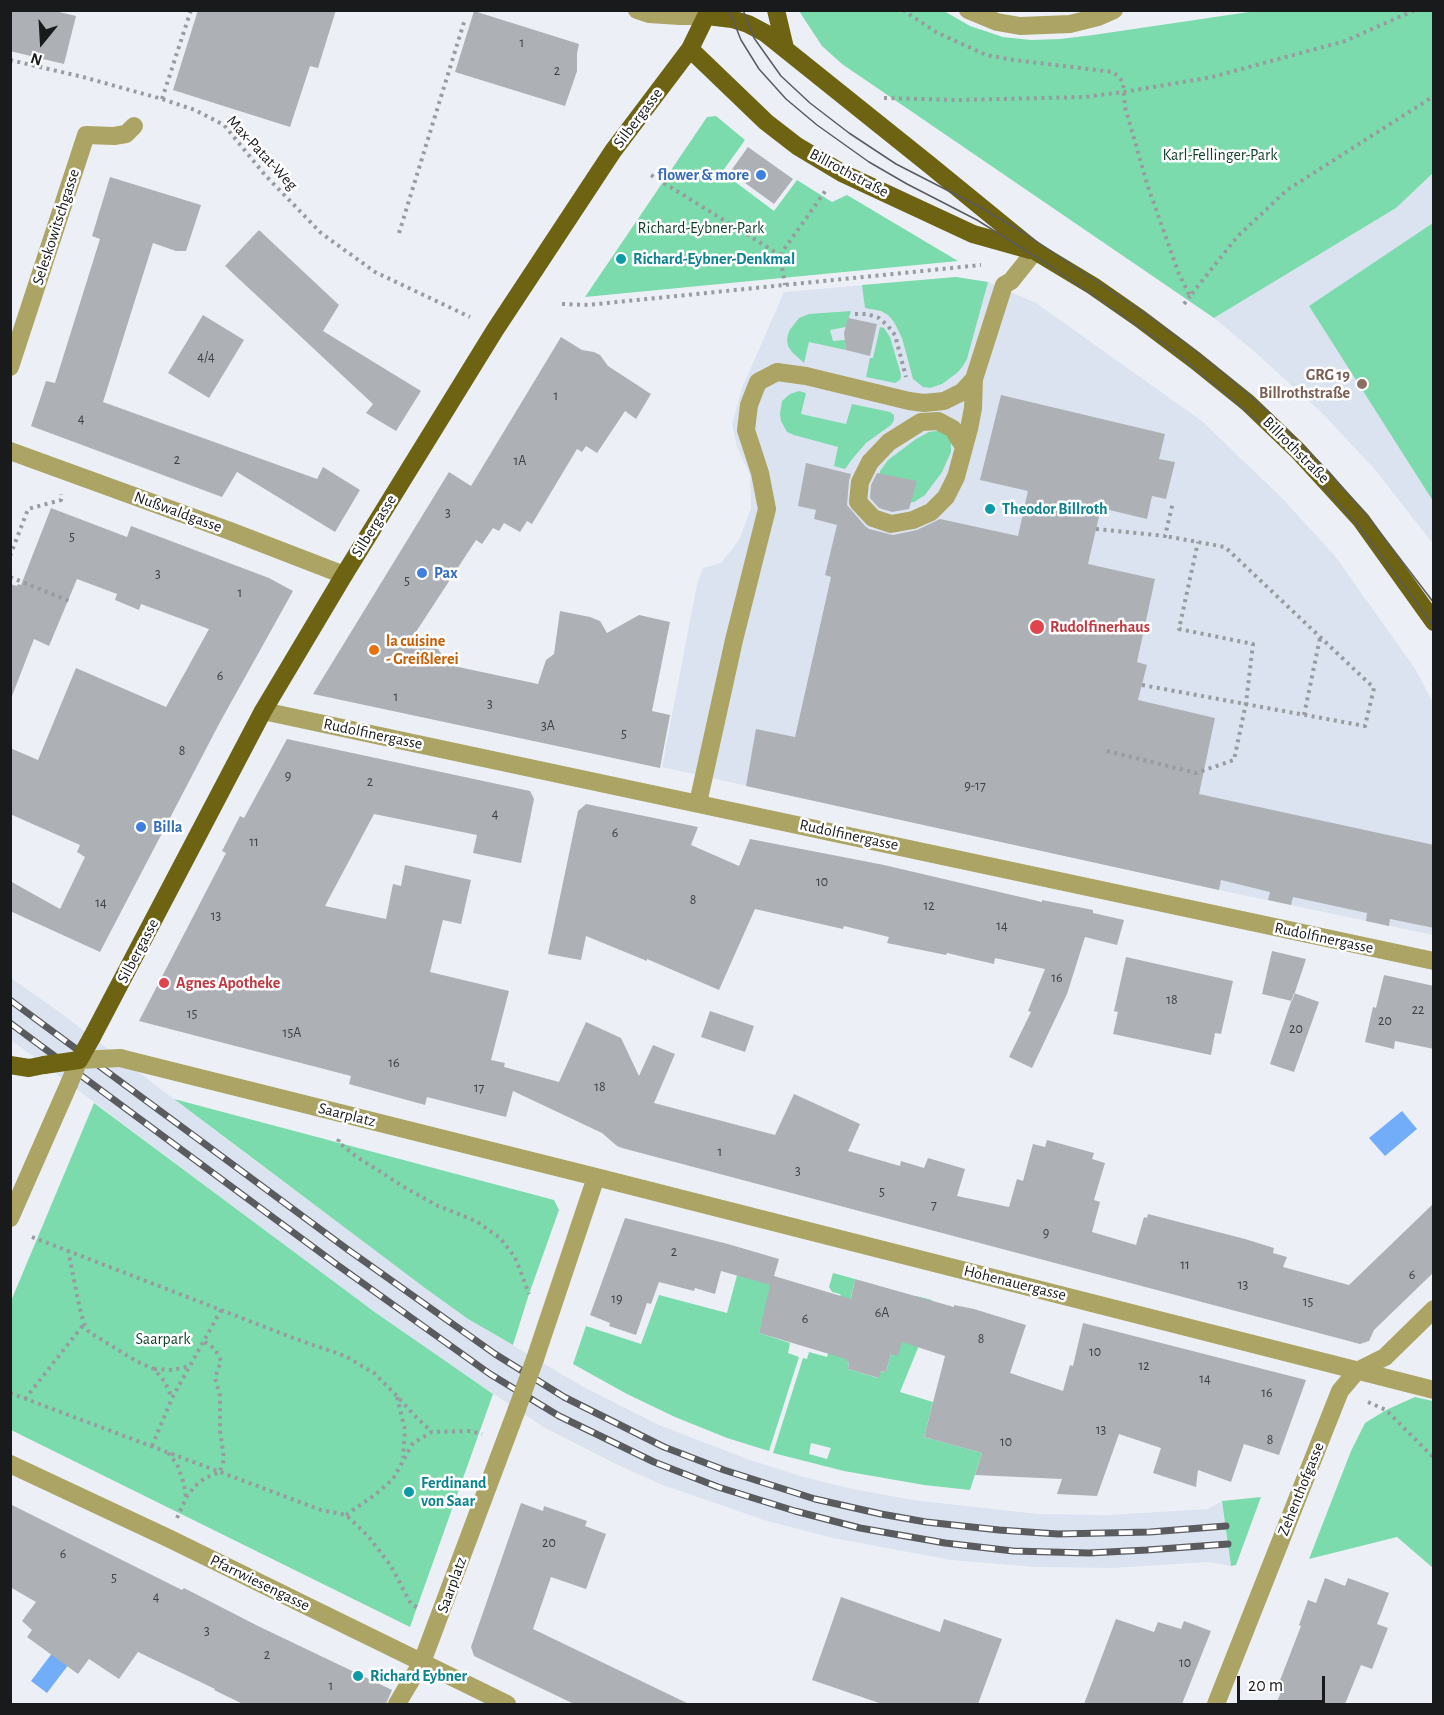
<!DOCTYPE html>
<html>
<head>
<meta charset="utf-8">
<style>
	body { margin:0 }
	#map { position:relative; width:1444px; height:1715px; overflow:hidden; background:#ecf0f6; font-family:"Alegreya Sans",sans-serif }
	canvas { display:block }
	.frame { position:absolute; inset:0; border:12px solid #191a1c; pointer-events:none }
	.north { position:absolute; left:12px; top:12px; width:60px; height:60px; -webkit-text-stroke:4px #fff; paint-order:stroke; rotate:198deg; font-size:16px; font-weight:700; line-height:24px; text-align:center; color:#191a1c }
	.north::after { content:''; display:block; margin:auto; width:21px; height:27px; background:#191a1c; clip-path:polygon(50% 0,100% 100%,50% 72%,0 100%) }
	.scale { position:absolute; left:1237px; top:1676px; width:88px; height:27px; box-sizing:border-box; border:3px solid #191a1c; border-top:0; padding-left:8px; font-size:18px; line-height:21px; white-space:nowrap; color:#191a1c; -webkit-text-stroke:4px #fff; paint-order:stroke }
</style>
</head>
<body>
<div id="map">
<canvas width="1444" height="1715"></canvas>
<div class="frame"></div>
<div class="north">N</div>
<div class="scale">20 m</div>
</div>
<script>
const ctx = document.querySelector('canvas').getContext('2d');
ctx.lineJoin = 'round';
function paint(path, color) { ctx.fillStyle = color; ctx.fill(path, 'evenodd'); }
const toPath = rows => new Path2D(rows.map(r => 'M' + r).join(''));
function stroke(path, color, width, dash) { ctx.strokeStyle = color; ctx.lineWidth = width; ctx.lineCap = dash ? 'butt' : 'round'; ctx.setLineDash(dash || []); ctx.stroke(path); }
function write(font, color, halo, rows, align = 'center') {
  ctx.font = font + ' "Alegreya Sans",sans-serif'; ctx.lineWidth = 5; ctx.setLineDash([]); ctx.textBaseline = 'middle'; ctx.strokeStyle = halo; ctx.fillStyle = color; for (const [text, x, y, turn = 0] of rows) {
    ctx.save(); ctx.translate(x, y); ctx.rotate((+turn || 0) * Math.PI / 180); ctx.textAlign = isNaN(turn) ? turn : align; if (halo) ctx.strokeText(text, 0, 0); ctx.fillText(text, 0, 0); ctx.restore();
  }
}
const built = toPath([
	[1433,173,1433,544,1377,472,1324,415,1257,354,1214,318,1396,208],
	[956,277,988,282,1036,303,1202,421,1283,499,1335,556,1416,670,1433,703,1433,935,1219,890,662,767,697,584,703,568,721,563,739,540,751,508,750,475,737,447,732,424,742,388,784,292],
	[11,978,58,1011,258,1163,468,1319,582,1386,659,1425,750,1460,804,1477,848,1488,913,1500,1038,1514,1108,1515,1208,1509,1222,1501,1231,1566,1209,1562,1113,1568,1035,1567,951,1560,833,1538,767,1521,660,1484,616,1464,545,1428,420,1345,331,1280,11,1040]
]);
const green = toPath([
	[799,11,944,11,970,26,1003,37,1031,40,1060,39,1093,35,1249,12,1251,11,1433,11,1433,173,1396,208,1214,318,842,64,822,46],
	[716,116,745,140,722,172,774,211,797,180,832,202,847,195,958,261,585,297,707,117],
	[1433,223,1433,501,1309,306],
	[956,277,988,282,967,359,963,366,957,373,942,384,930,388,923,387,913,379,902,338,894,322,888,315,881,311,865,308,862,285],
	[851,311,846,327,830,330,833,341,845,340,846,350,809,342,804,363,792,352,788,346,787,339,789,331,799,318,809,314],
	[880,327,884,328,890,337,900,371,901,376,900,380,895,383,866,377,870,358,873,358],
	[799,391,806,393,801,414,846,424,852,404,890,412,894,415,894,420,891,425,866,443,853,458,845,469,834,466,838,447,794,435,787,432,781,421,780,414,782,401,790,394],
	[936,431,944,432,951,440,951,452,942,472,925,495,914,502,903,504,878,484,880,471,888,460,916,439,929,432],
	[174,1099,554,1200,559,1210,529,1294,513,1345,468,1319,425,1288],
	[94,1103,376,1313,493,1394,410,1627,11,1430,11,1301],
	[744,1249,772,1285,759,1333,790,1343,788,1353,799,1357,769,1451,727,1438,675,1417,627,1394,573,1364,586,1326,641,1344,659,1295,727,1313],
	[833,1273,855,1279,849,1307,853,1333,846,1361,849,1363,848,1369,878,1378,881,1371,886,1372,891,1354,905,1331,907,1331,916,1296,932,1300,920,1343,900,1392,933,1402,924,1437,982,1453,970,1490,924,1485,844,1471,773,1453,803,1358,807,1359,809,1352,827,1357,843,1303,840,1294,832,1292,829,1287],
	[811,1443,831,1448,827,1459,809,1454],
	[1415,1397,1433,1401,1433,1568,1397,1537,1309,1559,1351,1451,1365,1423,1386,1410],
	[1261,1497,1236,1565,1231,1566,1222,1501]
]);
const water = toPath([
	[1402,1111,1417,1129,1385,1156,1369,1138],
	[53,1652,69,1664,47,1693,31,1681]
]);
const building = toPath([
	[10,10,51,10,76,16,64,64,10,51],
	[198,10,336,10,318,68,310,66,290,127,173,90],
	[474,11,579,44,577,53,577,71,565,106,455,72],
	[748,147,793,179,774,204,730,172],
	[110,177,201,205,186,251,176,251,153,243,103,402,317,479,323,467,360,490,335,532,237,472,222,497,31,426,46,381,55,383,100,239,92,236],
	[259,230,339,305,323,331,421,391,396,431,366,413,373,404,225,266],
	[203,315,244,340,209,398,168,373],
	[848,318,877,324,870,356,846,350,844,333],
	[561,337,582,350,594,352,600,355,608,366,651,394,636,419,625,411,597,453,586,446,582,452,577,449,532,524,527,521,520,532,504,523,499,531,493,528,482,544,476,540,410,641,438,649,449,665,538,684,546,660,554,654,560,611,590,617,600,621,607,633,639,615,670,622,652,711,670,715,660,768,313,694,449,472,471,486],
	[1001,395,1165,434,1159,459,1175,462,1166,499,1152,496,1147,519,1101,508,1088,564,1155,579,1137,662,1147,665,1138,700,1215,718,1199,794,1434,845,1434,928,1390,919,1389,926,1366,921,1367,913,1293,897,1291,905,1268,900,1270,892,1221,880,1219,890,746,786,756,729,795,737,831,577,825,575,837,525,814,519,816,510,798,506,806,463,851,474,849,481,847,505,865,526,869,529,893,535,917,530,940,519,1018,536,1028,491,980,480],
	[877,473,917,481,909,509,892,512,879,508,870,498,871,485],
	[51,508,127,537,131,526,269,578,293,591,219,724,100,952,10,911,10,881,60,909,85,857,77,852,80,845,10,814,10,748,38,760,76,668,166,707,209,629,141,604,139,610,115,600,117,594,77,579,49,646,34,639,12,696,10,695,10,584,17,586,18,584,21,585],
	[287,739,530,791,534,799,521,863,473,853,477,835,374,814,325,906,386,919,393,884,401,886,405,865,471,880,461,924,443,920,430,972,509,991,491,1060,505,1063,504,1067,559,1082,586,1022,621,1038,639,1076,653,1045,675,1054,654,1103,775,1135,794,1094,860,1124,848,1151,900,1166,901,1161,924,1168,928,1158,965,1169,957,1196,1009,1207,1017,1179,1023,1181,1033,1144,1045,1147,1047,1140,1094,1153,1092,1159,1105,1163,1094,1200,1100,1202,1092,1232,1136,1245,1144,1217,1147,1218,1148,1214,1245,1239,1274,1248,1273,1253,1287,1257,1283,1267,1349,1285,1434,1203,1434,1272,1374,1330,1369,1341,1360,1344,622,1148,617,1146,602,1133,513,1091,506,1117,427,1097,425,1105,349,1084,351,1076,139,1021,226,853,222,851,240,816,244,818],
	[586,804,698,827,691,845,739,866,750,839,884,865,1042,902,1042,900,1093,910,1093,913,1124,920,1117,945,1085,937,1067,994,1032,1068,1009,1057,1031,1012,1028,1011,1045,969,995,958,994,964,947,953,946,955,887,943,889,937,844,926,843,929,755,909,719,990,647,959,647,961,586,936,581,960,548,954,578,811],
	[1272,951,1306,959,1292,1001,1262,994],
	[1126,957,1233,981,1221,1034,1215,1033,1211,1055,1113,1034,1118,1012,1114,1011],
	[1384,975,1434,986,1434,1049,1395,1041,1394,1049,1365,1042,1373,1007,1376,1008],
	[1294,993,1319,1002,1294,1072,1270,1064],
	[710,1011,754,1026,745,1052,701,1037],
	[625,1218,728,1244,779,1259,774,1276,851,1299,855,1279,954,1307,954,1305,974,1309,1026,1325,1010,1373,1063,1391,1070,1365,1073,1366,1083,1323,1306,1380,1279,1455,1244,1444,1231,1482,1198,1470,1196,1487,1153,1473,1161,1448,1119,1434,1097,1496,1057,1494,1062,1479,975,1475,982,1453,924,1437,945,1356,902,1342,898,1356,891,1354,886,1372,881,1371,879,1378,848,1369,849,1363,846,1361,846,1359,759,1333,770,1285,721,1271,715,1294,695,1288,694,1291,659,1282,651,1304,647,1303,636,1335,609,1326,610,1323,590,1315],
	[521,1503,543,1511,544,1506,587,1521,585,1526,606,1534,586,1589,551,1577,533,1629,689,1704,574,1704,474,1656,471,1647],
	[10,1504,182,1590,184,1588,258,1626,392,1690,386,1704,243,1704,214,1690,215,1689,138,1652,119,1679,89,1659,78,1674,27,1637,32,1630,22,1621,36,1602,10,1587],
	[1325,1578,1345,1586,1348,1578,1389,1593,1377,1624,1388,1628,1372,1669,1361,1665,1345,1704,1276,1704,1282,1690,1277,1688,1301,1626,1299,1625,1308,1600,1316,1603],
	[841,1597,940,1632,944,1619,1002,1639,978,1704,882,1704,812,1680],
	[1116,1619,1154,1632,1158,1622,1181,1629,1184,1621,1211,1631,1182,1704,1084,1704]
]);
const path = toPath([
	[903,10,936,32,986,55,1014,60,1113,72,1119,77,1123,83,1125,107,1148,187,1179,274,1190,296,1237,237,1287,190,1434,96],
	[10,60,83,77,162,99,195,110,224,125,265,175,321,233,375,272,470,317],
	[884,98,958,100,1085,97,1123,92,1212,77,1345,41,1415,10],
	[162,99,191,10],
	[651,175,780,255,785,285],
	[399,233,465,19],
	[780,255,826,190],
	[562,304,588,305,981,265],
	[1184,304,1190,296],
	[855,314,867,314,879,318,888,326,895,335,906,377],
	[1096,529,1165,536,1173,502],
	[10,556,28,509,61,500,61,494],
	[10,577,69,601],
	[1142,685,1365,726,1374,688,1225,547,1165,536],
	[1304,715,1320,638],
	[1107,751,1196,773,1234,760,1246,703,1253,644,1179,629,1198,542],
	[339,1139,338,1142,357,1157,404,1187,436,1205,476,1221,500,1238,515,1257,529,1294],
	[32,1237,296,1339,345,1356,374,1373,396,1395,414,1415,432,1432],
	[68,1250,79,1305,84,1324,89,1332,136,1361,154,1369,165,1382,172,1398],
	[154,1369,173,1370,190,1366],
	[10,1393,321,1510,346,1515,368,1536,391,1566,411,1604,418,1608],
	[397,1397,405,1430,403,1458],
	[25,1399,84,1324],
	[1368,1402,1386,1410,1434,1458],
	[152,1446,172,1398,221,1310],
	[168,1453,177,1464,184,1484,186,1498],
	[346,1515,376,1494,393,1479,413,1443,432,1432,470,1431,482,1434],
	[177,1518,186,1498,195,1486,205,1478,220,1472,224,1459,220,1431,220,1396,215,1378,221,1361,215,1349,203,1341]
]);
const minor = toPath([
	[637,10,649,14,680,16,707,16],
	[968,10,997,22,1020,26,1070,24,1098,17,1114,10],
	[10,367,86,135,114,136,126,134,134,126],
	[964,447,953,429,938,421,921,422,889,442,870,462,860,482,858,502,873,518,891,524,913,520,931,512,946,497,956,477,969,429,973,408,974,379,1004,285,1011,281,1035,251],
	[10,451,230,531,344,575],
	[263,711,1434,961],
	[698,803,734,640,767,509,760,473,746,430,749,405,758,382,777,372,806,376,909,401,924,403,944,401,962,392,974,379],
	[120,1058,596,1177,1434,1390],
	[10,1218,69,1084],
	[535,1359,596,1177],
	[10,1464,168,1538,507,1704],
	[397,1704,422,1662,517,1409],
	[1216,1704,1340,1391,1357,1371,1385,1357,1434,1309]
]);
const major = toPath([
	[776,10,785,48],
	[707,16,732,19,748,24,765,33,931,166,1035,251,1093,286,1139,318,1196,361,1248,403,1298,451,1361,520,1434,622],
	[690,49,766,122,797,146,842,173,973,234,1030,250],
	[92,1037,263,711,344,575,495,330,613,151,690,49,709,10],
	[10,1065,29,1068,44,1065]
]);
const tram = toPath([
	[729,10,741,40,759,69,786,99,817,125,869,162,907,184,977,220,1052,267,1173,350,1261,423,1315,477,1358,525,1412,596,1434,627],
	[743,10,754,38,781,76,810,103,849,133,896,164,978,206,1024,233,1150,317,1183,341,1228,377,1271,414,1329,472,1369,518,1434,603]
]);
const rail = toPath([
	[10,1000,347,1249,495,1354,564,1397,664,1447,724,1470,815,1499,881,1514,926,1522,999,1530,1058,1534,1150,1532,1226,1526],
	[10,1023,336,1264,490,1374,559,1416,654,1462,718,1487,795,1511,860,1528,945,1543,1013,1551,1089,1553,1147,1550,1228,1544]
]);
const minorBridge = toPath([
	[69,1084,79,1060,120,1058],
	[517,1409,535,1359]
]);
const majorBridge = toPath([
	[44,1065,79,1060,92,1037]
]);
const markers = [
	[761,175,6,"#3f7fe0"],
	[621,259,6,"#0f9aa8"],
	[1362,384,6,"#8d6e63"],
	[990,509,6,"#0f9aa8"],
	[422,573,6,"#3f7fe0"],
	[1037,627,8,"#e0444e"],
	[374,650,6,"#e8710a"],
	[141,827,6,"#3f7fe0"],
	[164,983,6,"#e0444e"],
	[409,1492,6,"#0f9aa8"],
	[358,1676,6,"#0f9aa8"]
];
const numberNames = [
	["1",522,43],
	["2",557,71],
	["4/4",206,357],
	["1",556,396],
	["4",81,419],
	["2",177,460],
	["1A",520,461],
	["3",448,513],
	["5",72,537],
	["3",158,574],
	["5",407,581],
	["1",240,593],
	["6",220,676],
	["1",396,697],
	["3",490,704],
	["3A",548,726],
	["5",624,734],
	["8",182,751],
	["9",288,776],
	["2",370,782],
	["9-17",975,786],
	["4",495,814],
	["6",615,833],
	["11",254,842],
	["10",822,882],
	["8",693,900],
	["14",101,903],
	["12",929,906],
	["13",216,916],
	["14",1002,926],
	["16",1057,978],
	["18",1172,1000],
	["22",1418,1010],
	["15",192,1014],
	["20",1385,1021],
	["20",1296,1029],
	["15A",292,1033],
	["16",394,1063],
	["18",600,1087],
	["17",479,1088],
	["1",720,1152],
	["3",798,1171],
	["5",882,1192],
	["7",934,1205],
	["9",1046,1233],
	["2",674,1252],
	["11",1185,1265],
	["6",1412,1275],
	["13",1243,1285],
	["19",617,1299],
	["15",1308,1302],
	["6A",882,1313],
	["6",805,1319],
	["8",981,1339],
	["10",1095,1352],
	["12",1144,1366],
	["14",1205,1379],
	["16",1267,1393],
	["13",1101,1430],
	["8",1270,1440],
	["10",1006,1442],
	["20",549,1543],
	["6",63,1554],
	["5",114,1578],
	["4",156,1597],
	["3",207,1631],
	["2",267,1655],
	["10",1185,1663],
	["1",331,1686]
];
const streetNames = [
	["Silbergasse",638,118,-53],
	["Max-Patat-Weg",262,153,47],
	["Billrothstraße",849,173,28],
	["Seleskowitschgasse",56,227,-72],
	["Billrothstraße",1296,450,45],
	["Nußwaldgasse",178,512,20],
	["Silbergasse",374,526,-58],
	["Rudolfinergasse",373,734,12],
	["Rudolfinergasse",849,835,12],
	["Rudolfinergasse",1324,938,12],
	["Silbergasse",138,951,-62],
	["Saarplatz",347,1115,14],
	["Hohenauergasse",1015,1283,14],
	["Zehenthofgasse",1301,1489,-68],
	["Pfarrwiesengasse",260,1583,26],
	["Saarplatz",452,1585,-70]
];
const parkNames = [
	["Karl-Fellinger-Park",1220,155],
	["Richard-Eybner-Park",701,228],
	["Saarpark",163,1339]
];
const shopNames = [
	["flower & more",749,175,"right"],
	["Pax",434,573],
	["Billa",153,827]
];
const cultureNames = [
	["Richard-Eybner-Denkmal",633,259],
	["Theodor Billroth",1002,509],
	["Ferdinand",421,1483],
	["von Saar",421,1501],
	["Richard Eybner",370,1676]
];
const educationNames = [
	["GRG 19",1350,375],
	["Billrothstraße",1350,393]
];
const healthNames = [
	["Rudolfinerhaus",1050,627],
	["Agnes Apotheke",176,983]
];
const foodNames = [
	["la cuisine",386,641],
	["- Greißlerei",386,659]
];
paint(built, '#dce3f0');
paint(green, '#7bdbad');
paint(water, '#72adfa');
paint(building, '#adb1b6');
stroke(path, '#989b9f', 4, [3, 4.5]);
stroke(minor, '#aca464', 18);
stroke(major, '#6d6313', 18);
stroke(tram, '#595b5e', 1.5);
stroke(rail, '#595b5e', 7);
stroke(rail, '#fff', 4.5, [14]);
stroke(minorBridge, '#aca464', 18);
stroke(majorBridge, '#6d6313', 18);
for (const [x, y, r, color] of markers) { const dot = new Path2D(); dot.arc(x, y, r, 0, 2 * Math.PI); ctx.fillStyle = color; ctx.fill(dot); stroke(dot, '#fff', 2); }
write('14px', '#3e4042', null, numberNames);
write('16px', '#191a1c', '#fff', streetNames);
write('16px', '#0e3f2b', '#fff', parkNames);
write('bold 16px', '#366cbe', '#fff', shopNames, 'left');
write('bold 16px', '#0d838f', '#fff', cultureNames, 'left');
write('bold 16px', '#785e54', '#fff', educationNames, 'right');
write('bold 16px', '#be3a42', '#fff', healthNames, 'left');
write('bold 16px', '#c56008', '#fff', foodNames, 'left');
</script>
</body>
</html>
